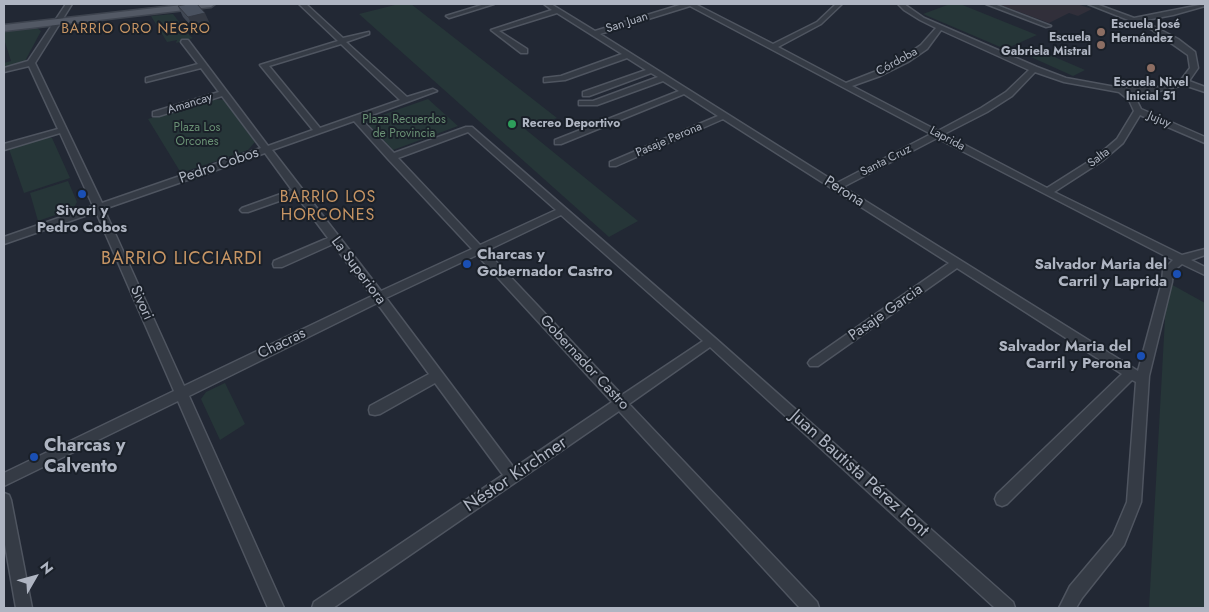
<!DOCTYPE html>
<html>
<head>
<meta charset="utf-8">
<style>
	body { margin:0 }
	#map { position:relative; width:1209px; height:612px; overflow:hidden; background:#222834; font-family:Jost,sans-serif }
	canvas { display:block }
	.frame { position:absolute; inset:0; border:5px solid #afb5c2; pointer-events:none }
	.north { position:absolute; left:10px; top:552px; width:50px; height:50px; -webkit-text-stroke:4px #1a2029; paint-order:stroke; rotate:52deg; font-size:14px; font-weight:700; line-height:20px; text-align:center; color:#afb5c2 }
	.north::after { content:''; display:block; margin:auto; width:18px; height:22px; background:#afb5c2; clip-path:polygon(50% 0,100% 100%,50% 72%,0 100%) }
</style>
</head>
<body>
<div id="map">
<canvas width="1209" height="612"></canvas>
<div class="frame"></div>
<div class="north">N</div>
</div>
<script>
const ctx = document.querySelector('canvas').getContext('2d');
ctx.lineJoin = 'round';
function paint(path, color) { ctx.fillStyle = color; ctx.fill(path, 'evenodd'); }
const toPath = rows => new Path2D(rows.map(r => 'M' + r).join(''));
function stroke(path, color, width, dash) { ctx.strokeStyle = color; ctx.lineWidth = width; ctx.lineCap = dash ? 'butt' : 'round'; ctx.setLineDash(dash || []); ctx.stroke(path); }
function write(font, color, halo, rows, align = 'center') {
  ctx.font = font + ' Jost,sans-serif'; ctx.lineWidth = 4; ctx.setLineDash([]); ctx.textBaseline = 'middle'; ctx.strokeStyle = halo; ctx.fillStyle = color; for (const [text, x, y, turn = 0] of rows) {
    ctx.save(); ctx.translate(x, y); ctx.rotate((+turn || 0) * Math.PI / 180); ctx.textAlign = isNaN(turn) ? turn : align; if (halo) ctx.strokeText(text, 0, 0); ctx.fillText(text, 0, 0); ctx.restore();
  }
}
const medical = toPath([
	[998,4,1077,4,1092,9,1078,16,1069,13,1049,23]
]);
const green = toPath([
	[399,4,411,4,557,118,525,129,638,221,609,237,359,14],
	[950,4,960,4,1037,35,1005,49,923,14],
	[173,14,190,36,193,38,176,43,177,40,167,42,151,16],
	[36,27,41,31,24,63,4,68,4,63,11,61,4,39,4,31],
	[1043,52,1085,70,1073,76,1031,57],
	[213,99,224,100,255,142,248,150,181,173,148,119],
	[428,99,458,126,393,150,365,121],
	[45,138,52,138,70,178,24,193,9,149],
	[68,181,77,202,73,209,38,221,30,193],
	[1167,282,1205,303,1205,608,1149,608],
	[225,383,245,424,220,440,201,399,206,392]
]);
const minor = toPath([
	[66,4,72,4,35,63,102,203,261,148,222,96,159,116,153,116,153,112,219,92,201,68,146,82,146,78,198,64,181,42,182,40,188,40,268,146,313,130,260,65,338,41,299,4,306,4,343,38,369,32,369,34,346,42,407,97,433,89,437,91,361,119,394,153,466,127,472,127,715,338,1013,602,1015,608,995,608,710,347,629,404,817,602,819,608,800,608,619,411,333,608,312,608,314,602,503,475,435,383,380,414,375,415,370,414,369,410,370,406,429,374,377,303,189,396,284,608,268,608,178,401,4,486,4,473,174,391,96,212,4,244,4,237,93,206,60,133,4,150,4,144,58,129,29,66,4,72,4,68,28,61,66,4],
	[341,44,400,100,320,128,269,66,341,44],
	[354,121,388,159,472,249,381,291,272,150,354,121],
	[468,132,556,210,480,245,398,158,468,132],
	[265,153,292,190,242,208,240,210,242,212,248,212,296,195,328,238,274,261,273,264,274,267,282,267,333,244,372,296,184,386,104,209,265,153],
	[561,215,703,341,622,395,486,251,561,215],
	[477,255,612,402,514,468,386,298,477,255],
	[485,4,494,4,449,18,446,16,485,4],
	[544,4,551,4,595,31,683,4,695,4,773,44,817,22,836,4,842,4,821,24,778,47,846,83,874,72,902,58,921,45,936,28,920,20,904,10,898,4,904,4,924,18,1037,67,1066,78,1121,88,1155,88,1181,80,1190,68,1188,55,1151,29,1088,4,1096,4,1134,18,1205,4,1205,6,1173,15,1141,21,1155,27,1178,39,1195,52,1198,68,1189,81,1205,87,1205,92,1184,85,1155,92,1129,92,1135,97,1141,109,1205,137,1205,143,1140,115,1123,143,1102,161,1054,192,1182,255,1205,249,1205,255,1191,260,1205,267,1205,275,1182,264,1173,271,1172,282,1149,376,1141,502,1124,545,1082,598,1076,608,1059,608,1070,586,1113,535,1127,502,1136,382,1132,380,1007,504,1002,506,997,504,995,499,997,494,1122,374,957,268,818,366,810,366,808,363,810,360,949,263,723,119,616,166,610,166,610,162,718,116,684,94,561,144,555,144,555,140,679,91,663,81,597,105,579,105,579,101,593,101,658,77,651,73,589,96,583,96,583,92,646,70,627,58,565,80,544,82,544,78,561,76,622,54,557,13,499,31,527,49,527,53,521,53,491,30,552,10,544,4],
	[690,6,931,134,837,183,600,34,690,6],
	[941,30,1029,70,1006,92,981,108,938,131,852,86,880,76,908,62,927,49,941,30],
	[1035,72,1064,82,1119,92,1129,100,1134,111,1117,139,1096,157,1047,188,944,134,987,112,1012,96,1035,72],
	[937,138,1173,260,1163,270,1162,282,1138,371,843,187,937,138],
	[986,4,994,4,1051,26,1046,27,986,4],
	[4,493,9,495,11,500,32,608,16,608,4,539,4,493]
]);
const major = toPath([
	[191,4,215,4,211,7,4,31,4,25,191,4]
]);
const wall = toPath([
	[178,6,210,24,193,28,183,17]
]);
const shadedWall = toPath([
	[205,13,210,24,193,28,188,17]
]);
const building = toPath([
	[188,4,197,4,205,13,188,17,178,6,188,4]
]);
const markers = [
	[1101,32,5,"#8d6e63"],
	[1101,45,5,"#8d6e63"],
	[1151,68,5,"#8d6e63"],
	[512,124,5,"#2e9e5b"],
	[82,194,5,"#1a4fb4"],
	[467,264,5,"#1a4fb4"],
	[1177,274,5,"#1a4fb4"],
	[1141,356,5,"#1a4fb4"],
	[34,457,5,"#1a4fb4"]
];
const farStreetnames = [
	["San Juan",627,23,-18],
	["Córdoba",897,62,-29],
	["Amancay",190,104,-17],
	["Jujuy",1159,120,23],
	["Laprida",947,139,28],
	["Pasaje Perona",669,140,-23],
	["Salta",1099,158,-37],
	["Santa Cruz",886,161,-27]
];
const farPoinames = [
	["Escuela José",1111,25],
	["Hernández",1111,39],
	["Escuela",1091,38,"right"],
	["Gabriela Mistral",1091,52,"right"],
	["Escuela Nivel",1151,83,"center"],
	["Inicial 51",1151,97,"center"],
	["Recreo Deportivo",522,124]
];
const farParknames = [
	["Plaza Recuerdos",404,120],
	["de Provincia",404,134],
	["Plaza Los",197,128],
	["Orcones",197,142]
];
const farNeighbourhoodnames = [
	["BARRIO ORO NEGRO",136,30]
];
const streetNames = [
	["Pedro Cobos",219,166,-19],
	["Perona",844,192,32],
	["La Superiora",358,271,53],
	["Sivori",141,303,66],
	["Pasaje Garcia",886,313,-35],
	["Chacras",282,344,-26],
	["Gobernador Castro",584,363,47]
];
const poiNames = [
	["Sivori y",82,211,"center"],
	["Pedro Cobos",82,228,"center"],
	["Charcas y",477,255,"left"],
	["Gobernador Castro",477,272,"left"],
	["Salvador Maria del",1167,265],
	["Carril y Laprida",1167,282],
	["Salvador Maria del",1131,347],
	["Carril y Perona",1131,364]
];
const neighbourhoodNames = [
	["BARRIO LOS",328,198],
	["HORCONES",328,216]
];
const quarterNames = [
	["BARRIO LICCIARDI",182,260]
];
const nearPoinames = [
	["Charcas y",44,447],
	["Calvento",44,468]
];
const nearStreetnames = [
	["Juan Bautista Pérez Font",859,474,42],
	["Néstor Kirchner",516,475,-34]
];
paint(medical, '#312f3a');
paint(green, '#263638');
stroke(minor, '#4f5560', 3);
stroke(major, '#3e444f', 3);
paint(minor, '#353b45');
paint(major, '#535965');
paint(wall, '#404753');
paint(shadedWall, '#343943');
paint(building, '#4a5260');
stroke(building, '#343943', 1);
for (const [x, y, r, color] of markers) { const dot = new Path2D(); dot.arc(x, y, r, 0, 2 * Math.PI); ctx.fillStyle = color; ctx.fill(dot); stroke(dot, '#1a2029', 2); }
write('12px', '#afb5c2', '#1a2029', farStreetnames);
write('bold 12px', '#afb5c2', '#1a2029', farPoinames, 'left');
write('12px', '#699074', '#1a2029', farParknames);
ctx.letterSpacing = '1px';
write('14px', '#c79564', '#1a2029', farNeighbourhoodnames);
ctx.letterSpacing = '0px';
write('15px', '#afb5c2', '#1a2029', streetNames);
write('bold 15px', '#afb5c2', '#1a2029', poiNames, 'right');
ctx.letterSpacing = '1px';
write('16px', '#c79564', '#1a2029', neighbourhoodNames);
ctx.letterSpacing = '0px';
ctx.letterSpacing = '1px';
write('18px', '#c79564', '#1a2029', quarterNames);
ctx.letterSpacing = '0px';
write('bold 18px', '#afb5c2', '#1a2029', nearPoinames, 'left');
write('18px', '#afb5c2', '#1a2029', nearStreetnames);
</script>
</body>
</html>
